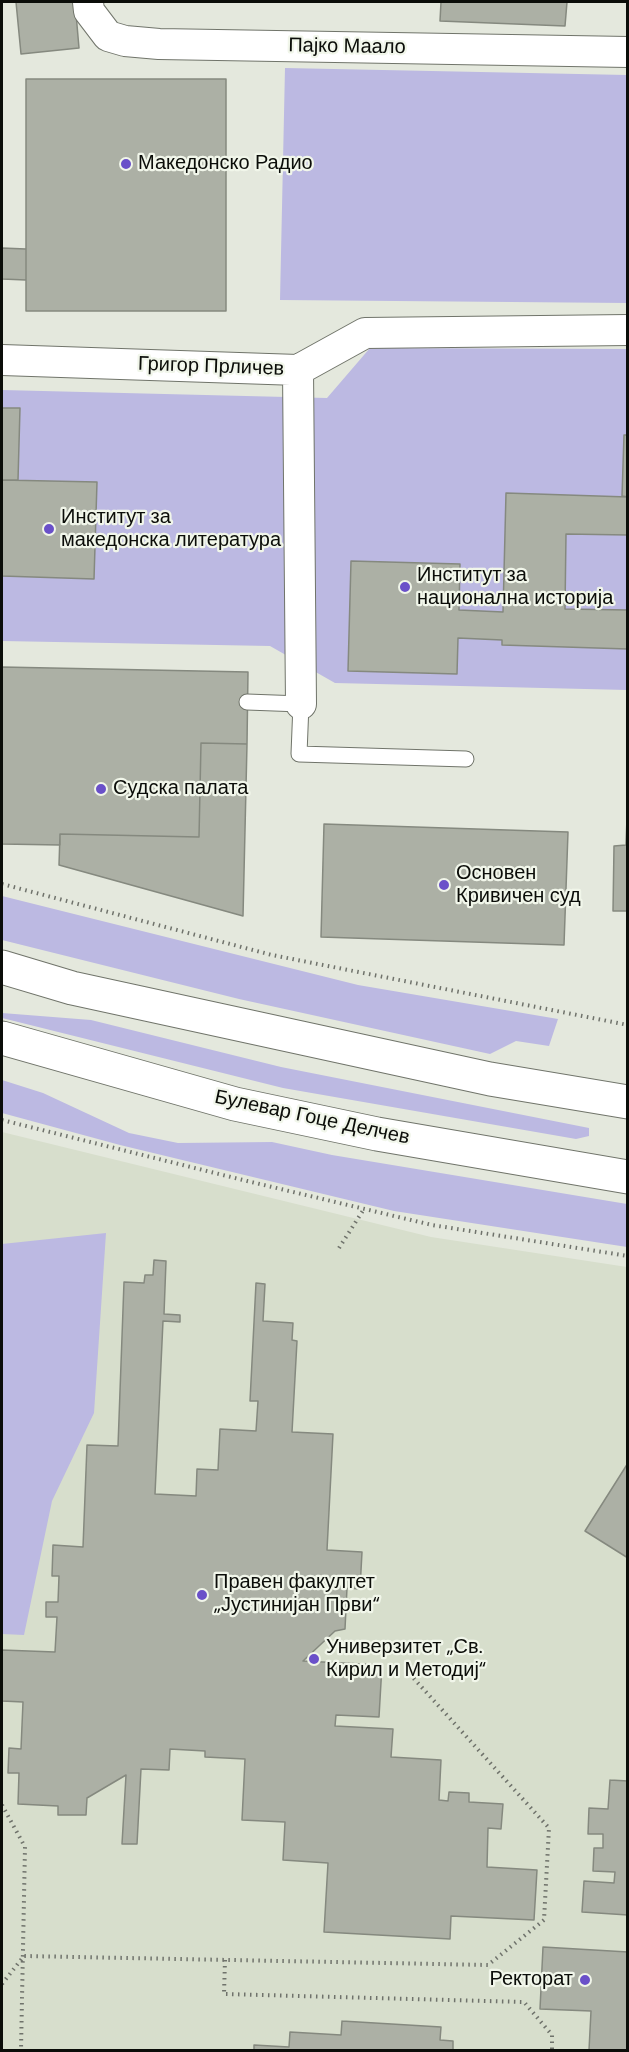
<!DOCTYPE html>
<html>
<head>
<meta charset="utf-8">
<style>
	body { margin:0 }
	#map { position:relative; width:629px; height:2052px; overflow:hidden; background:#e4e8dd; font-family:"DM Sans",sans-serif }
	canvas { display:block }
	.frame { position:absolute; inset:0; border:3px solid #0b0d09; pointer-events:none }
</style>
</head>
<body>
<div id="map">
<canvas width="629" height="2052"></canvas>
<div class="frame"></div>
</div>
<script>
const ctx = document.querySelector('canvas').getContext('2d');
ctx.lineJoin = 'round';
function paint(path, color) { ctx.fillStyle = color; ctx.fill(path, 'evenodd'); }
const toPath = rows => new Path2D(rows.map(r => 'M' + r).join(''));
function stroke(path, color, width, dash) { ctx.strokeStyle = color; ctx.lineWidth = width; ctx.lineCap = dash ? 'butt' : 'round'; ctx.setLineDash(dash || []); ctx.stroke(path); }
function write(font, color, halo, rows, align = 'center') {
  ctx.font = font + ' "DM Sans",sans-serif'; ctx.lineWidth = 4.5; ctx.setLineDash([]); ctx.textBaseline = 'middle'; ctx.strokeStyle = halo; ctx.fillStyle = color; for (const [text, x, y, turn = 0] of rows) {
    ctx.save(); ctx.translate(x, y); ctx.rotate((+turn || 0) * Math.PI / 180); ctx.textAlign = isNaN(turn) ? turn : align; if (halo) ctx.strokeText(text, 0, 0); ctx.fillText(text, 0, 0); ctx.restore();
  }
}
const built = toPath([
	[2,1132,431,1237,627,1267,627,2050,2,2050]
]);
const green = toPath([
	[285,68,627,75,627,303,280,300],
	[370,348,627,349,627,690,335,683,270,646,2,641,2,390,327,398],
	[2,896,358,985,558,1019,549,1046,516,1041,490,1054,239,999,2,940],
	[2,1013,91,1020,281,1067,589,1128,589,1136,576,1139,283,1088,2,1018],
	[2,1080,43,1093,129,1133,178,1143,272,1142,332,1155,627,1204,627,1247,394,1211,120,1145,2,1113],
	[106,1233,94,1413,52,1501,24,1635,2,1634,2,1244]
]);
const building = toPath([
	[16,2,75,2,79,48,21,54,16,2],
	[441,2,567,2,565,26,440,21,441,2],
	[26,79,226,79,226,311,26,311,26,79],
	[2,248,26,249,26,280,2,279,2,248],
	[2,408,20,408,18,480,2,480,2,408],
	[624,435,628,435,628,497,622,496,624,435],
	[2,480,97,482,94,579,2,576,2,480],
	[506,493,628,497,628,535,566,534,565,609,628,610,628,649,502,645,502,640,458,638,457,674,348,671,351,561,460,564,459,610,503,612,506,493],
	[2,667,248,672,247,744,201,743,199,837,60,834,60,845,2,844,2,667],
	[201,743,247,744,243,916,59,865,60,834,199,837,201,743],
	[627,818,628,911,613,911,614,846,626,845,627,818],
	[324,824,568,832,564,945,321,937,324,824],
	[154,1260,166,1261,164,1314,180,1315,180,1322,163,1321,155,1494,196,1496,197,1469,218,1470,220,1429,256,1431,258,1401,250,1401,256,1283,265,1284,263,1321,293,1323,292,1340,297,1341,292,1432,333,1434,327,1550,362,1552,360,1589,347,1588,345,1629,335,1631,303,1661,382,1665,379,1717,336,1715,335,1726,393,1729,391,1757,441,1760,439,1800,448,1801,449,1792,469,1793,469,1802,503,1804,501,1829,488,1828,487,1867,537,1870,534,1920,451,1916,450,1939,324,1932,328,1863,283,1860,285,1822,242,1820,245,1759,205,1757,205,1751,170,1749,169,1770,141,1769,137,1844,122,1844,126,1775,87,1798,86,1815,58,1815,58,1806,18,1804,19,1773,8,1773,9,1748,21,1749,23,1702,2,1701,2,1650,55,1652,57,1617,46,1617,46,1602,58,1602,59,1576,52,1576,53,1545,83,1547,87,1445,118,1446,124,1282,144,1283,145,1275,153,1275,154,1260],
	[628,1463,628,1558,585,1531,628,1463],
	[610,1780,628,1781,628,1915,582,1912,584,1881,614,1883,615,1872,593,1871,594,1848,603,1848,603,1834,588,1834,589,1808,608,1809,610,1780],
	[543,1947,628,1952,628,2050,589,2050,591,2011,540,2009,543,1947],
	[342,2021,441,2027,440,2040,453,2041,453,2050,254,2050,254,2045,289,2047,290,2032,341,2035,342,2021]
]);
const path = toPath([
	[2,884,272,955,628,1025],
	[2,1120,247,1181,432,1225,628,1256],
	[339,1248,364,1209],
	[2,1805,25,1847,21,2050],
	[225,1960,224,1994,524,2002,552,2035,552,2050],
	[2,1984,24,1956,488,1965,544,1920,549,1828,407,1671]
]);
const service = toPath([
	[247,702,301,704,299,754,466,759]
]);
const minor = toPath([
	[88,2,89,11,108,36,125,41,159,44,628,52],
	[2,360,298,370,365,333,628,330],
	[298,370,301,704]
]);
const tertiary = toPath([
	[2,967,72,988,490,1079,628,1102],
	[2,1038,235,1104,377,1134,628,1177]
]);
const markers = [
	[126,164,6,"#6a50c9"],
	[49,529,6,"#6a50c9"],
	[405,587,6,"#6a50c9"],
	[101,789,6,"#6a50c9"],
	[444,885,6,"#6a50c9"],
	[202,1595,6,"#6a50c9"],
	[314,1659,6,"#6a50c9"],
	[585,1980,6,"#6a50c9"]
];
const streetNames = [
	["Пајко Маало",347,47,1],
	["Григор Прличев",211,367,2],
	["Булевар Гоце Делчев",312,1118,12]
];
const poiNames = [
	["Македонско Радио",138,164],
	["Институт за",61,518],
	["македонска литература",61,541],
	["Институт за",417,576],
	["национална историја",417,599],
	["Судска палата",113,789],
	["Основен",456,874],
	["Кривичен суд",456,897],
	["Правен факултет",214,1583],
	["„Јустинијан Први“",214,1606],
	["Универзитет „Св.",326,1648],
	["Кирил и Методиј“",326,1671],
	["Ректорат",573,1980,"right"]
];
paint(built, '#d7decc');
paint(green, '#bcb9e2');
paint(building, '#acb0a5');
stroke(building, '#85897f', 1.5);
stroke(service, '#70746a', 17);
stroke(minor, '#70746a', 32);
stroke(tertiary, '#70746a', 35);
stroke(path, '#6f726b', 4, [1.5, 4.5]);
stroke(service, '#fff', 15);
stroke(minor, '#fff', 30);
stroke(tertiary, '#fff', 33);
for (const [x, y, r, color] of markers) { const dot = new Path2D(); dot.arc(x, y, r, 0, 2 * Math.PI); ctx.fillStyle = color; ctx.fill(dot); stroke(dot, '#f1f6ea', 2); }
write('20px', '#0b0d09', '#f1f6ea', streetNames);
write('20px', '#0b0d09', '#f1f6ea', poiNames, 'left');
</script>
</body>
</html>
